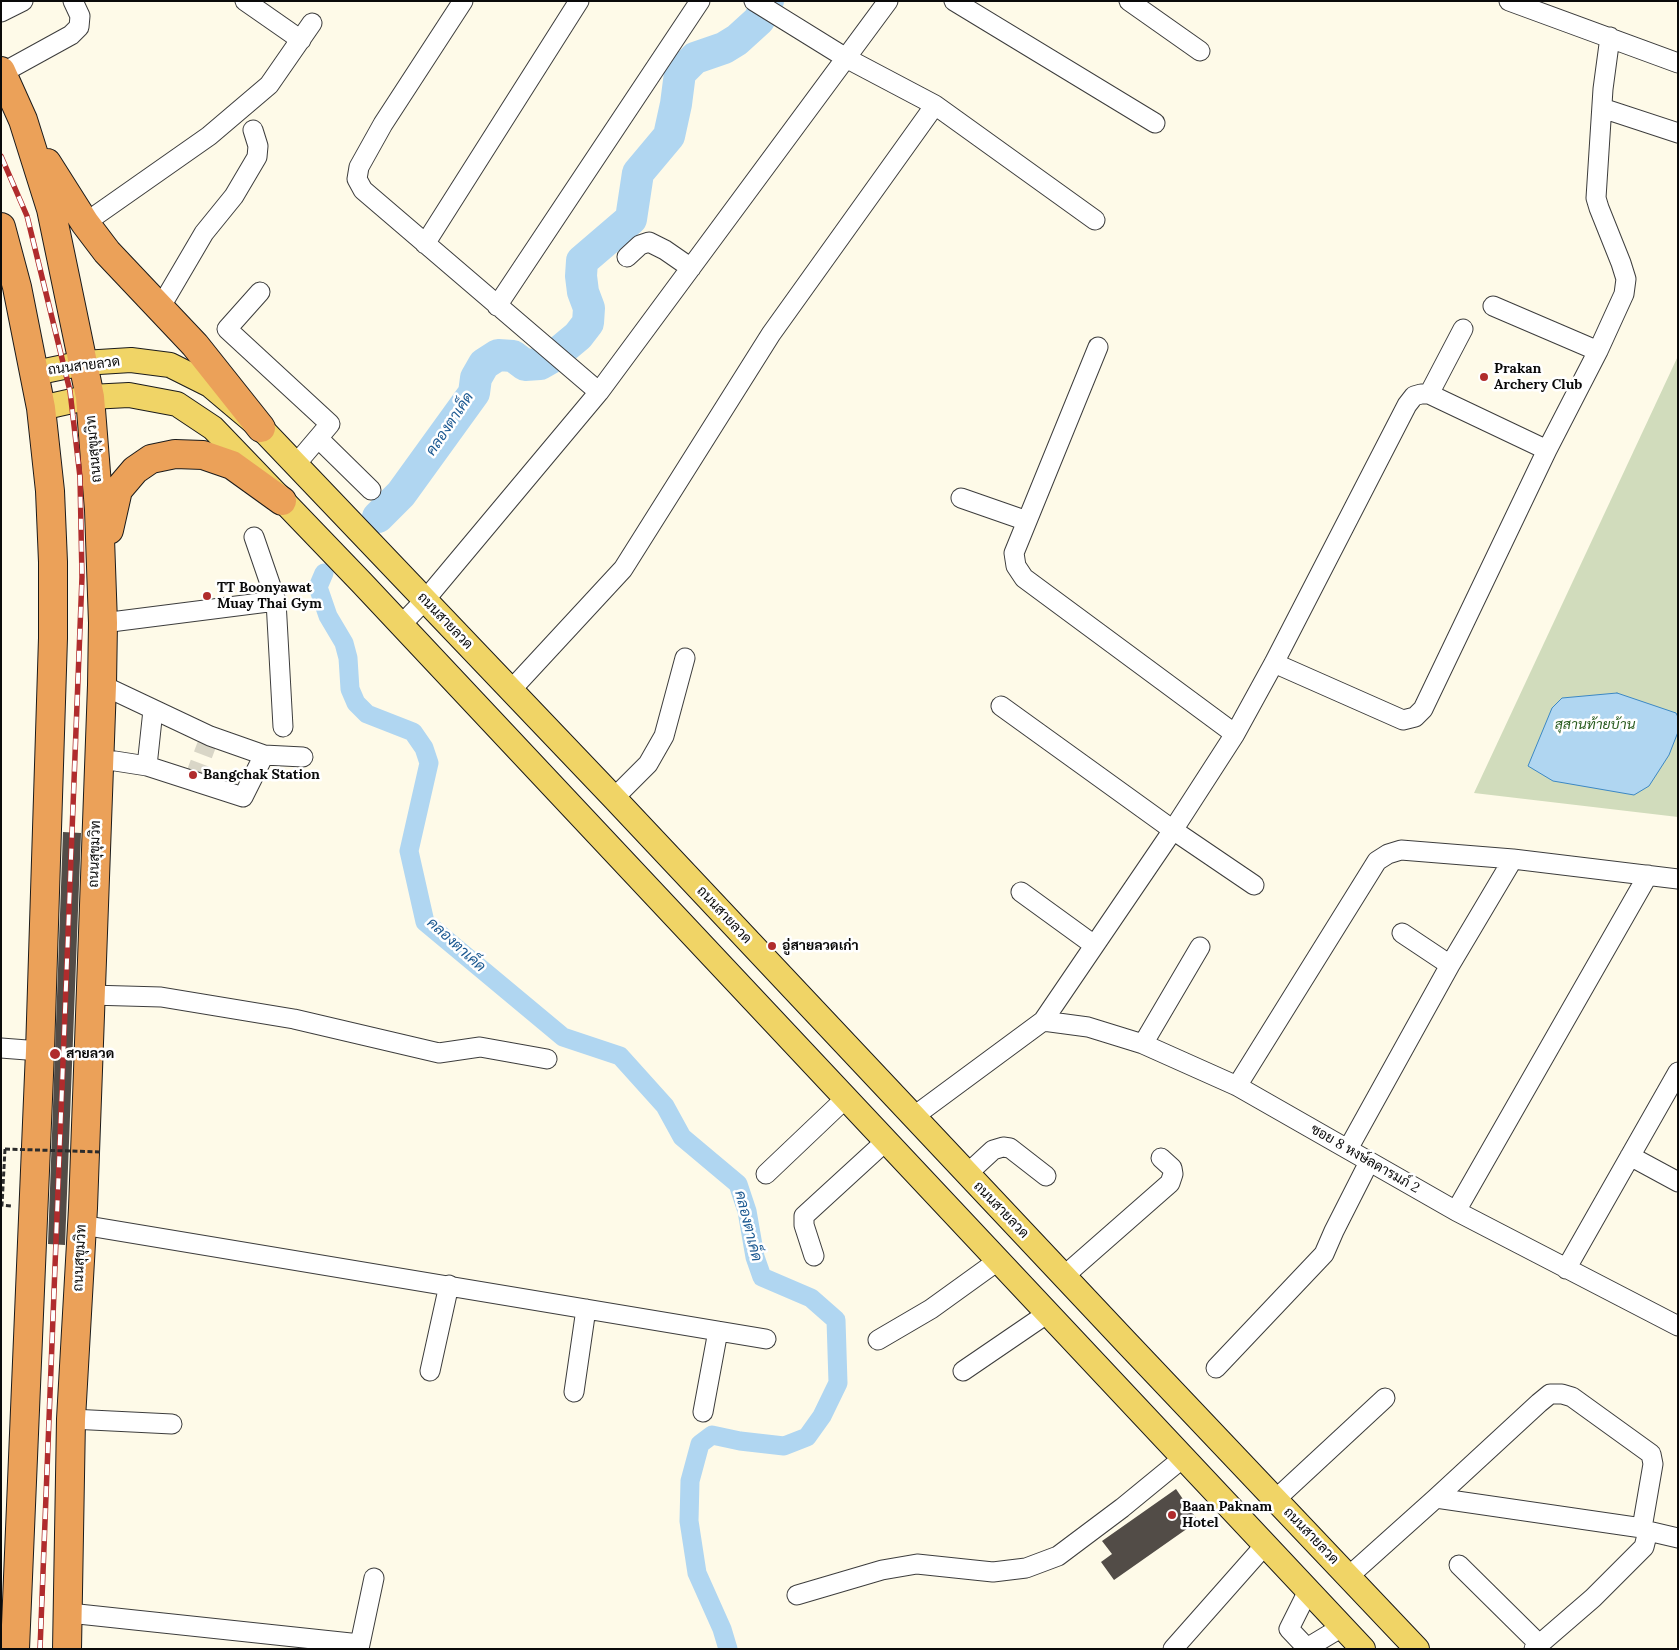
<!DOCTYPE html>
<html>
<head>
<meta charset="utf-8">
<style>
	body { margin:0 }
	#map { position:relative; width:1679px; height:1650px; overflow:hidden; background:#fefae8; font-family:Lora,serif }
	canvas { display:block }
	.frame { position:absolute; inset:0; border:2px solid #0a0a0a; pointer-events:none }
</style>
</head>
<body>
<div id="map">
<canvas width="1679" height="1650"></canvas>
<div class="frame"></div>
</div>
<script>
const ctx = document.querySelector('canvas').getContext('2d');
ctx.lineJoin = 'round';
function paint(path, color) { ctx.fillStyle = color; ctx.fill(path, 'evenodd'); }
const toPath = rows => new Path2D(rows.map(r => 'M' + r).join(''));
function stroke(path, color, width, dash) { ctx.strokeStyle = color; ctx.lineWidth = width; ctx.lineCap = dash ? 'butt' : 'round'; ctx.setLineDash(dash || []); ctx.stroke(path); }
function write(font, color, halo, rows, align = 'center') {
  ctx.font = font + ' Lora,Sarabun,serif'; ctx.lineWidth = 5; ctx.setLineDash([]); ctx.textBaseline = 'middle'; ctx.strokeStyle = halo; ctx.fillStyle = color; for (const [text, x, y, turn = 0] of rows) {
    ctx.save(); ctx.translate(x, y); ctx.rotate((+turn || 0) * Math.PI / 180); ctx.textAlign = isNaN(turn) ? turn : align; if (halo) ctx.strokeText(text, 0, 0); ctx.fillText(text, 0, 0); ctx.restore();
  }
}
const cemetery = toPath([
	[1678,356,1678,817,1474,793]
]);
const water = toPath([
	[1617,693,1676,713,1678,717,1678,732,1669,755,1649,786,1634,795,1553,781,1528,766,1552,708,1562,698,1617,693]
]);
const canal = toPath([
	[324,573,318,587,328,616,344,643,348,658,350,689,356,703,367,714,413,732,424,748,429,763,409,851,425,922,563,1037,620,1056,665,1106,682,1137,738,1184,747,1211,755,1257,762,1277,811,1298,836,1320,838,1383,822,1416,807,1437,784,1446,740,1441,712,1435,700,1444,690,1481,689,1521,697,1573,722,1629,728,1649]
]);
const river = toPath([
	[378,517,401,494,474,393,476,378,484,364,498,355,513,356,525,365,540,364,554,356,578,336,588,323,589,308,583,292,581,276,582,261,631,219,638,173,669,136,676,104,680,73,695,58,724,48,737,40,759,20,768,1]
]);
const building = toPath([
	[63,832,81,833,65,1245,48,1244],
	[1176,1489,1198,1521,1114,1580,1101,1562,1112,1554,1102,1541]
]);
const minorTunnel = toPath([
	[193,781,210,736]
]);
const path = toPath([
	[5,1149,2,1205,12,1206]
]);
const minor = toPath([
	[245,1,301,40],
	[463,1,383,124,359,167,357,179,363,190,599,392],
	[754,1,846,58,935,105],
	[954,1,1155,123],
	[1129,1,1200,51],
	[1509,1,1678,63],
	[1,12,23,1],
	[2,73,71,35,79,27,80,16,73,1],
	[1602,108,1678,133],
	[85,223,209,136,269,85,312,23],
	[425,244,579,1],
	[627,257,640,245,649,242,665,250,691,268],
	[260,292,227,329,330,424,296,464],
	[497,306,700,1],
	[1493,306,1598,351],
	[160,308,204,233,234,196,257,157,258,146,253,130],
	[1098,347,1014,553,1016,566,1024,578,1235,734],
	[1429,394,1463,329],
	[318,438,371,490],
	[961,498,1027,521],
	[254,537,276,601,283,727],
	[103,623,276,601],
	[401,625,425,600,599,392,888,1],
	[1274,663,1403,720,1415,717,1423,709,1547,450,1598,351,1624,294,1626,279,1621,263,1599,208,1596,198,1603,89,1610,37],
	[511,690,623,569,771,334,935,105,1095,220],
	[1001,706,1173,830,1254,885],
	[264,755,303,757],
	[98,761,115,761,147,766,243,797,264,755,210,736,102,685],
	[147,766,153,710],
	[614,798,648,764,664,736,685,658],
	[1021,892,1094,945],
	[1402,933,1450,965],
	[90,995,161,997,294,1019,439,1053,480,1047,547,1059],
	[1043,1021,1088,1027,1143,1044,1237,1086,1456,1211,1678,1326],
	[1143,1044,1200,947],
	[1,1048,40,1051],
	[1237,1086,1377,861,1388,854,1401,850,1513,859,1678,879],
	[913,1117,1043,1021,1173,830,1235,734,1274,663,1407,405,1414,396,1421,394,1429,394,1547,450],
	[1348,1149,1450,965,1513,859],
	[1630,1156,1678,1182],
	[766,1174,846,1098],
	[967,1174,993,1150,1003,1147,1010,1148,1046,1176],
	[1456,1211,1648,875],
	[82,1225,766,1339],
	[814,1256,804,1225,804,1216,887,1140],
	[1566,1269,1678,1072],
	[1064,1276,1170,1183,1173,1174,1172,1168,1161,1158],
	[878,1340,931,1309,999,1260],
	[1216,1368,1324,1254,1334,1231,1369,1162],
	[430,1371,449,1285],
	[963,1371,1048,1313],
	[574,1392,586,1309],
	[703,1412,718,1331],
	[71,1419,172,1424],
	[1436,1498,1642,1528,1648,1531,1678,1538],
	[1276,1499,1385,1398],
	[1459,1565,1539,1644],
	[1349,1576,1436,1498,1539,1403,1550,1394,1562,1394,1572,1397,1651,1454,1653,1464,1642,1528],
	[1308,1591,1289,1629,1307,1648,1342,1627],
	[797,1595,882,1570,917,1564,993,1572,1026,1568,1058,1556,1122,1508,1183,1458],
	[69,1613,360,1644,359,1649],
	[360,1644,374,1578],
	[1173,1649,1265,1545],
	[1534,1649,1593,1598,1644,1547,1648,1531]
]);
const major = toPath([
	[35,373,83,363,131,360,170,365,210,385,261,428,614,798,1125,1341,1417,1649],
	[41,408,90,397,129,395,177,404,213,428,362,583,1363,1649]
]);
const highway = toPath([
	[1,71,23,120,51,209,90,397,99,510,103,623,102,685,83,1208,71,1419,67,1649],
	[47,163,85,223,107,252,195,345,261,428],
	[1,227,17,287,41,408,50,491,53,562,53,638,40,1051,15,1649],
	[109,530,118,490,135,470,151,459,175,454,203,455,232,465,282,501]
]);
const rail = toPath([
	[1,156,27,216,70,391,80,477,82,577,40,1649]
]);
const pathBridge = toPath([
	[5,1149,101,1152]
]);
const markers = [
	[1484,377,5,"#b02c2d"],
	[207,596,5,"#b02c2d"],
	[193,775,5,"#b02c2d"],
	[772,946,5,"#b02c2d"],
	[55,1054,6,"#b02c2d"],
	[1172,1515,5,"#b02c2d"]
];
const streetNames = [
	["ถนนสายลวด",84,366,-7],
	["ถนนสุขุมวิท",94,449,-95],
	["ถนนสายลวด",445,621,46],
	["ถนนสุขุมวิท",95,854,-88],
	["ถนนสายลวด",724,915,47],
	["ซอย 8 หงษ์ลดารมภ์ 2",1365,1159,30],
	["ถนนสายลวด",1001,1210,46],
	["ถนนสุขุมวิท",80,1258,-87],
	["ถนนสายลวด",1311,1536,46]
];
const poiNames = [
	["Prakan",1494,369],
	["Archery Club",1494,385],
	["TT Boonyawat",217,588],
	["Muay Thai Gym",217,604],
	["Bangchak Station",203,775],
	["อู่สายลวดเก่า",782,946],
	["สายลวด",66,1054],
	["Baan Paknam",1182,1507],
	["Hotel",1182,1523]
];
const parkNames = [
	["สุสานท้ายบ้าน",1595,725]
];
const waterNames = [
	["คลองตาเค็ด",450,424,-56],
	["คลองตาเค็ด",456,945,42],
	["คลองตาเค็ด",748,1226,76]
];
paint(cemetery, '#d1dcbc');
paint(water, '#b0d6f1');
stroke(water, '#3c88c4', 1);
stroke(canal, '#b0d6f1', 19);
stroke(river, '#b0d6f1', 32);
paint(building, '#524c47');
stroke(minorTunnel, '#d9d6c7', 19, [19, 9]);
stroke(minor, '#3d3d3d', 21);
stroke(major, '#1b1b1b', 26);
stroke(highway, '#1b1b1b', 30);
stroke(path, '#2c2c2c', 3, [5, 2.5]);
stroke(minor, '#fff', 19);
stroke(major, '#f0d466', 24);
stroke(highway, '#eba159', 28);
stroke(rail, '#b02c2d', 5.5);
stroke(rail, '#fff', 4, [11]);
stroke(pathBridge, '#2c2c2c', 3, [5, 2.5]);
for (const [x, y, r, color] of markers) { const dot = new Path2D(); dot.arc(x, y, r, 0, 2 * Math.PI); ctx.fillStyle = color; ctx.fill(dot); stroke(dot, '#fff', 2); }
write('14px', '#0a0a0a', '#fff', streetNames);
write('bold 14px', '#0a0a0a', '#fff', poiNames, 'left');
write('italic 14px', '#2a5c20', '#fff', parkNames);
write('italic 15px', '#1d5a92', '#fff', waterNames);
</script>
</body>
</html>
